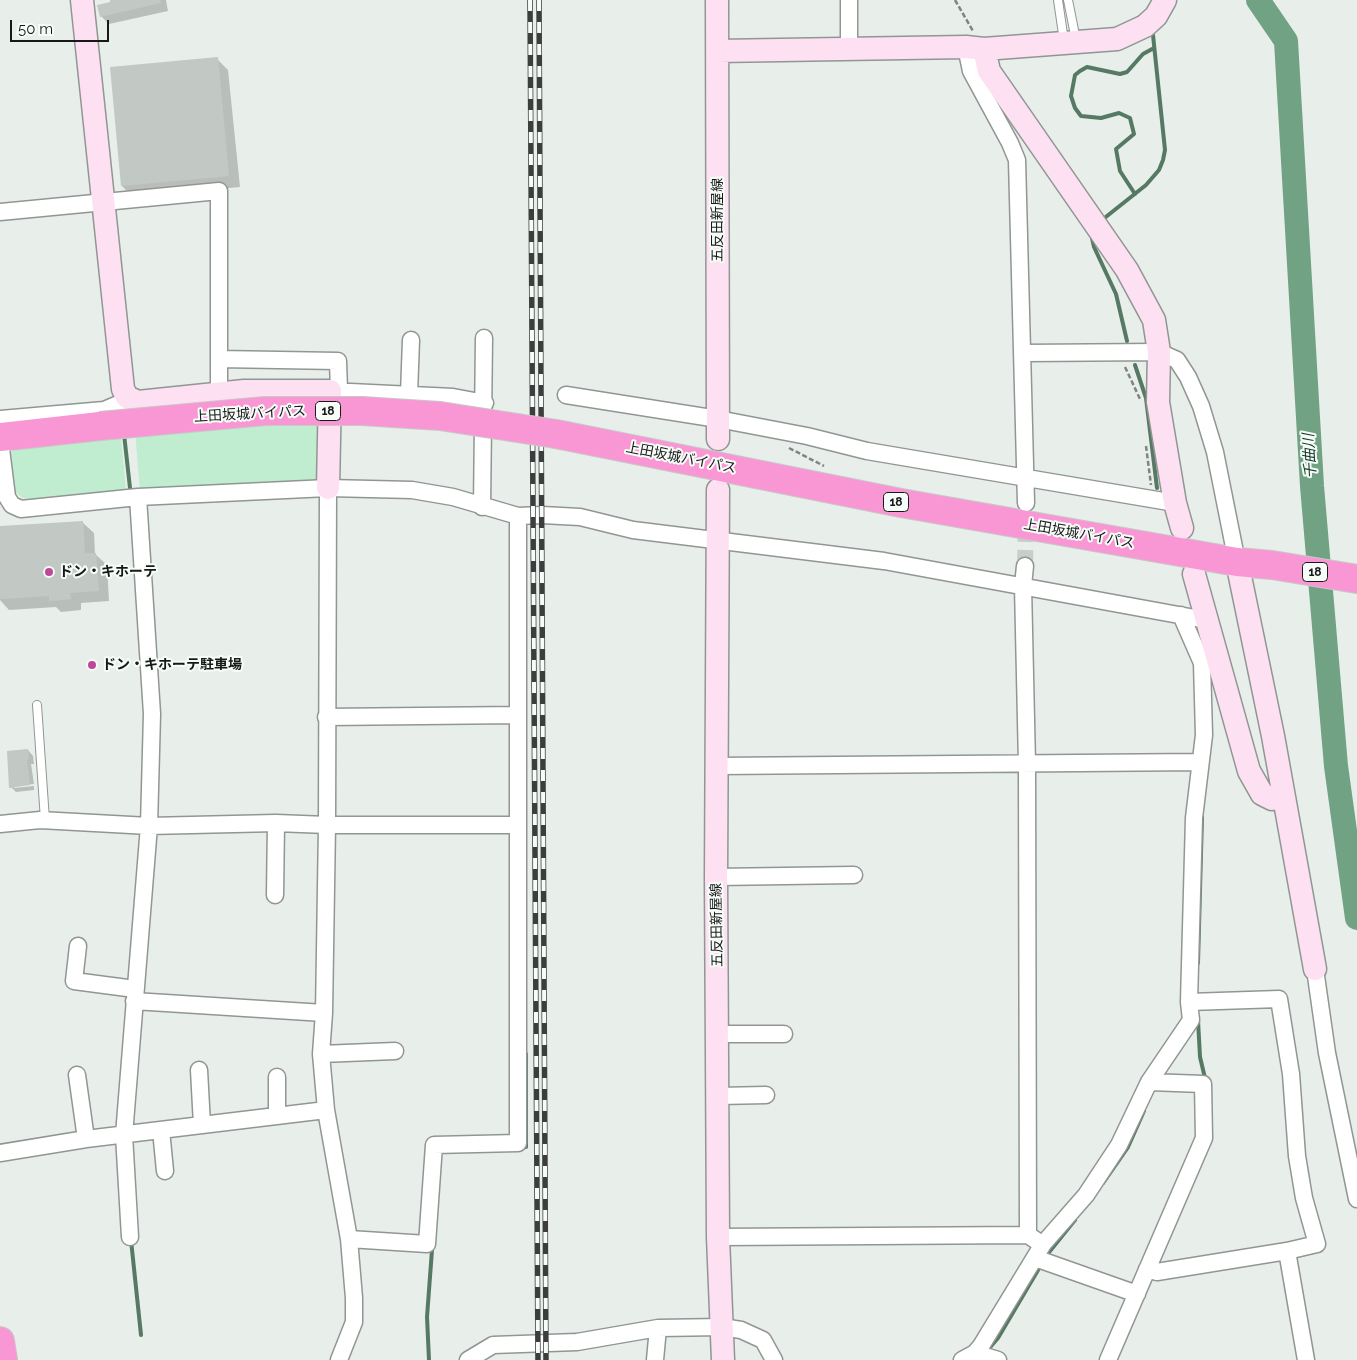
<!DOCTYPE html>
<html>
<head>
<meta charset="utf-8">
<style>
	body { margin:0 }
	#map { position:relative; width:1357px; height:1360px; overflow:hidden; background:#e8eeea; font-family:Raleway,sans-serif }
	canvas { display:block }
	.scale { position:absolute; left:10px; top:20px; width:99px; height:22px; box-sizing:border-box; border:2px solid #171918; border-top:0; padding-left:6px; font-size:15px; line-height:18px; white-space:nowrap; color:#171918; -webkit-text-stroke:4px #f6fcf8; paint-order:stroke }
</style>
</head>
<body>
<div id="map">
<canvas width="1357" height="1360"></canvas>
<div class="scale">50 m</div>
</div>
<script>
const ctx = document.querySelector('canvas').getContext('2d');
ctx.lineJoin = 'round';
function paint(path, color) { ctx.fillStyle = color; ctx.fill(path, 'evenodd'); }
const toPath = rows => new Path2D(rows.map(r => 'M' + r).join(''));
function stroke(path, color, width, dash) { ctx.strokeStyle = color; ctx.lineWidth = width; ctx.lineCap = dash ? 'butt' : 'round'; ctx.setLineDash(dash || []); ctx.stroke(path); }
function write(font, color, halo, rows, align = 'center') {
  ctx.font = font + ' Raleway,"Noto Sans JP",sans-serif'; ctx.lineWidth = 4; ctx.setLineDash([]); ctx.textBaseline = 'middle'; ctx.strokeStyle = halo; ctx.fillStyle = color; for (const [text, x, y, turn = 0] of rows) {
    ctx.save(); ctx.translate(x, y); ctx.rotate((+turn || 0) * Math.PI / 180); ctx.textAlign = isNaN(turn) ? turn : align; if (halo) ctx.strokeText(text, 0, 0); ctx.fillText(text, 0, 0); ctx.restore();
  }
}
const green = toPath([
	[321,421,319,473,317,479,312,483,140,490,135,431],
	[121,436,126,491,32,499,23,498,12,490,10,454,17,446]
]);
const shadow = toPath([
	[111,0,166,0,168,11,109,24,101,16,112,3],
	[217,59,228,70,240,187,133,197,122,186],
	[82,522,94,533,95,554,107,565,109,601,81,603,81,610,61,612,56,607,9,610,0,600,0,528],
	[28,750,33,756,34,764,31,764,34,784,14,786,14,788,34,786,34,790,16,792,11,787]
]);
const stream = toPath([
	[1135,194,1120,171,1116,149,1134,134,1130,118,1119,113,1101,118,1081,116,1075,108,1071,96,1075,75,1080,71,1087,67,1120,74,1127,72,1143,54,1154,48],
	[1102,220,1146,185,1159,170,1163,160,1165,150,1153,35],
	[1092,238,1094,247,1116,294,1127,341],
	[1135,365,1146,398,1157,488],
	[124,434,130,488],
	[1198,963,1202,817],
	[1198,1020,1200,1057,1205,1078,1203,1078],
	[524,1147,526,1147,526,1054],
	[1103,1183,1128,1147,1144,1111],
	[131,1240,141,1335],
	[1046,1256,1075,1220],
	[986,1352,998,1338,1041,1265],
	[429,1360,427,1317,432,1250]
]);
const river = toPath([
	[1258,0,1286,41,1312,486,1336,766,1357,918]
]);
const building = toPath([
	[110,0,160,0,161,3,100,17,97,5,110,2],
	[218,57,229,176,121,186,110,67],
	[83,521,85,553,96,553,99,591,70,593,71,599,49,601,49,596,0,599,0,526],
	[28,749,29,759,27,760,30,785,9,788,7,751]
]);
const streetTunnel = toPath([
	[1025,566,1026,518]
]);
const path = toPath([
	[955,0,973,31],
	[1125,367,1140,399],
	[1146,446,1151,485],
	[789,448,824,466]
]);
const lane = toPath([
	[1058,0,1064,41],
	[1068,0,1076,40],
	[37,705,45,820]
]);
const street = toPath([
	[849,0,849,50],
	[966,47,971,71,1010,143,1017,160,1026,503],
	[0,212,219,191,219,393],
	[1023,353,1159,352,1177,360,1188,377,1201,406,1215,452,1237,562],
	[219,359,338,361,339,391],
	[330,391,453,397,485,403],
	[409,394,411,340],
	[566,395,718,419,807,436,867,451,1175,503],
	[0,419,104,410,123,402,127,397],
	[0,441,7,497,12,505,21,509,138,497,328,488,412,490,453,497,518,516,542,515,580,517,633,530,884,561,1206,620],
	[328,488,327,825,324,1013,321,1054,326,1110,349,1239,354,1298,354,1322,339,1360],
	[482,507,484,338],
	[1025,566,1023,586,1027,765,1028,1235],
	[1181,615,1202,663,1204,735,1194,818,1189,1002,1279,999,1291,1074,1297,1156,1304,1198,1317,1244,1287,1251],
	[326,717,518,715],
	[716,766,1200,762],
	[0,824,40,820,149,826,276,823,327,825,518,825],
	[716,877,854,875],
	[275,895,276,823],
	[78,946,74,981,135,989],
	[1315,969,1327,1053,1357,1199],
	[134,1001,324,1013],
	[718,1034,784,1034],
	[321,1054,395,1051],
	[199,1070,202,1125],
	[77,1075,86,1139],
	[719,1096,766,1095],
	[277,1116,277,1077],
	[161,1130,165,1171],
	[0,1153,86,1139,326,1110],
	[130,1237,124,1135,149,826,152,714,138,497],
	[718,1237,1028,1235,1037,1241],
	[349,1239,427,1244,434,1145,518,1143,518,516],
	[1035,1258,1137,1294],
	[1147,1269,1157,1272,1287,1251,1306,1360],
	[975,1353,998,1360],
	[468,1360,493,1345,577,1342,658,1328,722,1327,741,1330,763,1340,774,1360],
	[655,1360,658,1328],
	[962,1360,975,1353,981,1346,1043,1244,1086,1195,1119,1145,1149,1082,1191,1020,1189,1002],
	[1108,1360,1204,1138,1203,1084,1149,1082]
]);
const secondary = toPath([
	[82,0,123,389,127,397,138,402,244,391,330,391,328,488],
	[717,0,718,439],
	[984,49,989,71,1127,270,1154,320,1159,352,1158,402,1175,503,1182,528],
	[718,51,966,47,984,49,1117,39,1145,26,1156,16,1165,0],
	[718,490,716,877,718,1237,723,1360],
	[1237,562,1273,736,1315,969],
	[1194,574,1249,771,1262,794,1272,799,1284,797]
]);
const highway = toPath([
	[556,434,901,503,1237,562,1272,565,1357,579],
	[0,437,100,426],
	[0,1341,3,1360]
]);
const rail = toPath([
	[530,0,538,1360],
	[539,0,546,1360]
]);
const highwayBridge = toPath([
	[100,426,265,411,362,411,440,416,556,434]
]);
const markers = [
	[49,572,5,"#c0469a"],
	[92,665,5,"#c0469a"]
];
const shields = [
	[328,411,25],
	[896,502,25],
	[1315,572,25]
];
const shieldNames = [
	["18",328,411],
	["18",896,502],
	["18",1315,572]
];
const streetNames = [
	["五反田新屋線",718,220,-90],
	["上田坂城バイパス",250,414,-3],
	["上田坂城バイパス",681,458,11],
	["上田坂城バイパス",1079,534,10],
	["五反田新屋線",717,925,-91]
];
const poiNames = [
	["ドン・キホーテ",59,572],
	["ドン・キホーテ駐車場",102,665]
];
const waterNames = [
	["千曲川",1310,456,-93]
];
paint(green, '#c0eccf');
paint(shadow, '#0003');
stroke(stream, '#567963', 4);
stroke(river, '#71a283', 24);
paint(building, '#c2c8c4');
stroke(streetTunnel, '#c9ceca', 16, [16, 8]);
stroke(lane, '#919693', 10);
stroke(street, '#919693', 19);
stroke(secondary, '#919693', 25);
stroke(highway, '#c7c8c8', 30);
stroke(path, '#808481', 2.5, [5, 2.5]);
stroke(lane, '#fff', 8);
stroke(street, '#fff', 16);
stroke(secondary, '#fde0f2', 22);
stroke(highway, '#f997d5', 28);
stroke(rail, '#3c3e3d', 5.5);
stroke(rail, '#f6fcf8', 4, [11]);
stroke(highwayBridge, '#c7c8c8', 30, []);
stroke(highwayBridge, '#f997d5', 28);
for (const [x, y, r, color] of markers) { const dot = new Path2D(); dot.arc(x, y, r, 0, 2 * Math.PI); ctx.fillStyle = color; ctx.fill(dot); stroke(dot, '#f6fcf8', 2); }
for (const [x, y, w] of shields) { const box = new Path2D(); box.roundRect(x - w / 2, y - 9.5, w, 19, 4); ctx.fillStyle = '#f6fcf8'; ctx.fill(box); stroke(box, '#171918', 1); }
write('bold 12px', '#171918', null, shieldNames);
write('14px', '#171918', '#f6fcf8', streetNames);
write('bold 14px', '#171918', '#f6fcf8', poiNames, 'left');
write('italic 15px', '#133b26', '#f6fcf8', waterNames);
</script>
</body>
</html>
